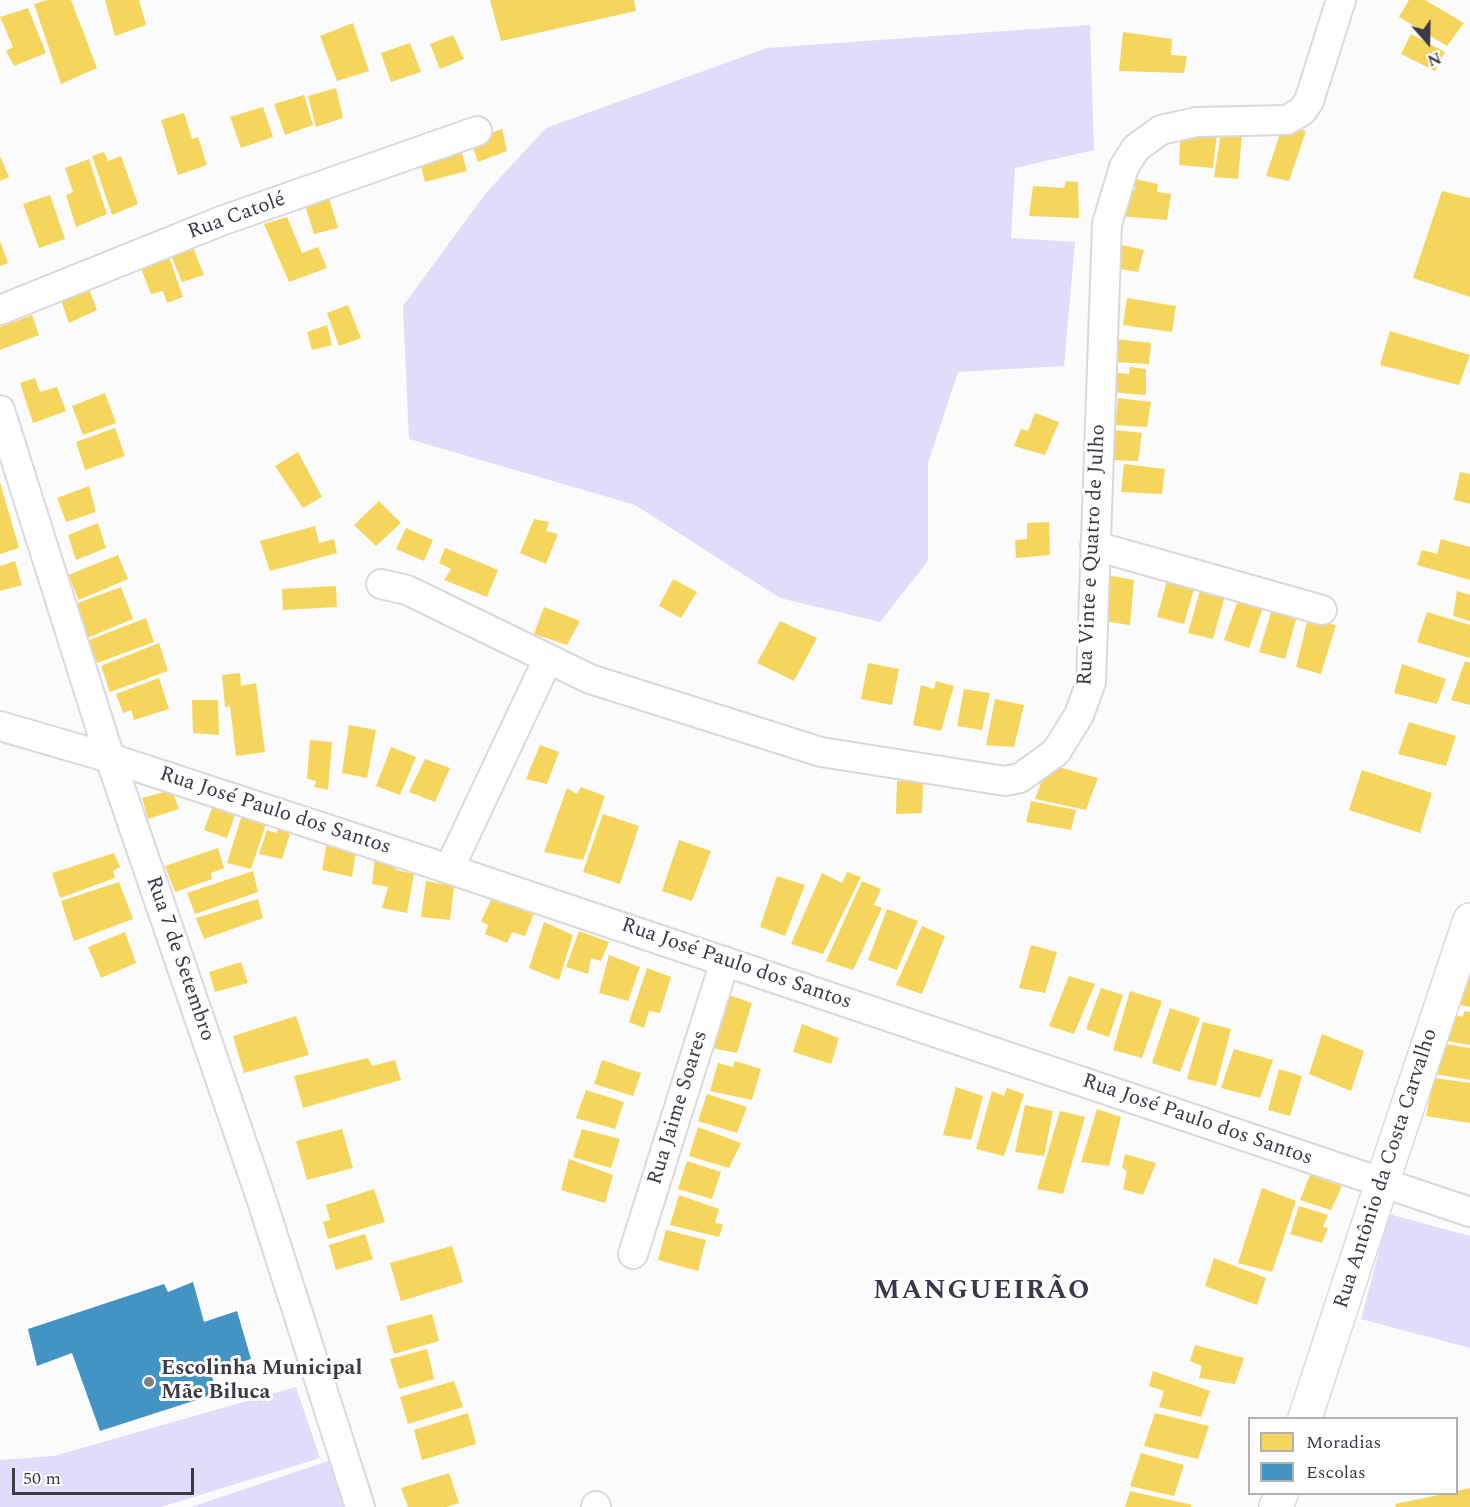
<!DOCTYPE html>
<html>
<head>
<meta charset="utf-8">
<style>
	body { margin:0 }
	#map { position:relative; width:1470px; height:1507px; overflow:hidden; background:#fbfbfb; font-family:Spectral,serif }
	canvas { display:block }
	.legend { position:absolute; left:1248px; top:1417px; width:210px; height:78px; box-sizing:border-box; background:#fff; border:2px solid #b1b0b5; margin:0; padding:8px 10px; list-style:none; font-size:18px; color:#3c3a45 }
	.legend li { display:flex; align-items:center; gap:12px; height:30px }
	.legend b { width:30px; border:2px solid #b1b0b5 }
	.north { position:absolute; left:1398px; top:12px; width:60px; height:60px; -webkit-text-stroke:4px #fff; paint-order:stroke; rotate:160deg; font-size:16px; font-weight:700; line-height:24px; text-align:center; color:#3c3a45 }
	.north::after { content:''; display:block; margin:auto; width:21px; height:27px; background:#3c3a45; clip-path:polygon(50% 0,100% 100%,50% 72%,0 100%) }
	.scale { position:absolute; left:12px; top:1468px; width:182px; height:27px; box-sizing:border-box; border:3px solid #3c3a45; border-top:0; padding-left:8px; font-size:18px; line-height:21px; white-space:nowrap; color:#3c3a45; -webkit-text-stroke:4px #fff; paint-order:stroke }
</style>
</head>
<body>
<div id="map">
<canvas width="1470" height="1507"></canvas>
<ul class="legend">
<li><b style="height:16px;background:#f6d55c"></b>Moradias</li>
<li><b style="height:16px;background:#4393c3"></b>Escolas</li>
</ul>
<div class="north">N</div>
<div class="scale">50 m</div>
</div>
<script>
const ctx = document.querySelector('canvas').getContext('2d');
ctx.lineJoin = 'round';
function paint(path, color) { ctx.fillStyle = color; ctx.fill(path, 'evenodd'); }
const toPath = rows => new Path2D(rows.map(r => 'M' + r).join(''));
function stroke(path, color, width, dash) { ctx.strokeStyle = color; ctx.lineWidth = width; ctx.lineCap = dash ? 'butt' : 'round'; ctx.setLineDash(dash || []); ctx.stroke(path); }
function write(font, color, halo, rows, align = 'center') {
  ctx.font = font + ' Spectral,serif'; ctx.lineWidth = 6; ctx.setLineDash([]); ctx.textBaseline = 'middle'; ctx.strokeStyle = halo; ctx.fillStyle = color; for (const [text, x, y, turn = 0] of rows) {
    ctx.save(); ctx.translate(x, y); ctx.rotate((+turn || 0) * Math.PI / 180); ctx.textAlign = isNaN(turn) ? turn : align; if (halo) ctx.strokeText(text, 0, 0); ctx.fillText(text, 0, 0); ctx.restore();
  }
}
const green = toPath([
	[1090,25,1094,150,1015,168,1011,238,1075,242,1064,366,958,372,928,463,928,561,880,622,780,598,635,505,409,439,403,306,486,193,546,128,767,48],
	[1389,1214,1470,1236,1470,1348,1361,1319],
	[296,1387,320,1458,161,1507,0,1507,0,1460,54,1456],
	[334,1459,349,1507,191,1507]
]);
const homes = toPath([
	[47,0,71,0,97,68,61,84,34,4],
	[105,0,139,0,146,25,115,36],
	[490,0,634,0,636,11,501,41],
	[1409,0,1425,0,1464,23,1447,46,1399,17],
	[28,8,46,53,14,66,6,51,13,47,0,17],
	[353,23,369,71,337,81,320,36],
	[1123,32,1172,39,1171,55,1187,56,1184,73,1119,71],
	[1411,34,1445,52,1435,71,1401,54],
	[453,35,464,59,440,69,430,44],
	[410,43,421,72,391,82,381,53],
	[336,88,343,118,316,127,308,96],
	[304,95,313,125,285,135,274,104],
	[263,107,273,137,241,148,230,117],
	[184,113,192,139,198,137,207,165,178,175,161,120],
	[1283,125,1306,131,1289,181,1266,176],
	[502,129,507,151,478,162,470,140],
	[1181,129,1217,134,1213,168,1179,165],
	[1221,132,1242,134,1238,179,1214,177],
	[461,150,467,171,425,182,420,162],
	[104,152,108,161,121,156,138,204,112,215,92,156],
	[0,156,9,177,0,181],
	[89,159,107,214,76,227,66,195,73,192,65,168],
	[1135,179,1158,184,1157,192,1171,194,1167,220,1120,216,1123,189,1135,190],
	[1066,181,1078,182,1079,218,1029,216,1033,186,1064,188],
	[327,191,338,228,314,234,303,199],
	[1442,191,1470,198,1470,297,1413,278],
	[50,195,65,239,39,248,23,204],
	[287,217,302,253,318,247,327,268,289,282,264,224],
	[0,241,8,263,0,266],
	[1118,244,1144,250,1138,272,1120,269,1121,263,1113,262],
	[192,245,204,275,182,282,170,253],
	[168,254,183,297,167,303,163,291,151,294,140,266],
	[89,289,97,310,69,323,61,300],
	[1127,298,1176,306,1172,332,1123,325],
	[348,305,361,338,339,346,327,313],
	[32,315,39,335,0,350,0,327],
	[327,325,332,345,312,350,307,332],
	[1390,331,1470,355,1459,385,1380,365],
	[1115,339,1151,343,1149,364,1114,362],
	[1130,367,1146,369,1146,395,1108,392,1110,372,1129,374],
	[35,378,40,392,57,387,66,411,33,423,20,383],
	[105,393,116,423,83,435,72,406],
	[1118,398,1151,402,1147,427,1115,425],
	[1035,413,1059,422,1045,455,1014,446,1021,429,1028,431],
	[115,428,125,456,85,470,76,442],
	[1114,430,1142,433,1138,461,1111,460],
	[298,452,322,497,303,508,275,466],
	[1124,464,1165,469,1162,494,1121,492],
	[1460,472,1470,474,1470,504,1454,500],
	[0,482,19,548,0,554],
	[89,486,96,512,66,522,57,498],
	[379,501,401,523,376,546,354,525],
	[534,519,549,522,546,531,558,534,546,564,520,553],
	[1049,522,1050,555,1016,558,1015,540,1027,539,1027,523],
	[98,523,106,548,76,560,68,535],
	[315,526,319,543,334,539,337,553,270,571,260,541],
	[406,528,433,540,424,561,396,549],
	[1441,539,1470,547,1470,580,1417,565,1422,550,1437,554],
	[445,548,498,570,487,597,444,580,451,569,439,563],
	[118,555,128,579,79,600,68,575],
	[15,561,22,585,0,591,0,566],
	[1169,574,1196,582,1184,624,1157,617],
	[1107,575,1134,580,1130,625,1103,621],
	[673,579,697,592,681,618,659,606],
	[1202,583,1226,592,1213,639,1188,633],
	[336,586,337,607,283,610,282,589],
	[121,587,133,619,87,638,75,604],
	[1457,591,1470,595,1470,621,1453,616],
	[1239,597,1264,605,1249,648,1224,640],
	[544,607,580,621,567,645,534,634],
	[1272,609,1297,616,1285,659,1259,652],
	[1427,612,1470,625,1470,658,1417,642],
	[146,618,154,642,97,663,89,640],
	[1308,618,1336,625,1321,674,1296,667],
	[780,621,817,638,794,681,757,663],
	[159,643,168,671,110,692,101,666],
	[1465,661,1470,663,1470,705,1451,700],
	[868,663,899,669,892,705,861,699],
	[1402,664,1446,679,1437,704,1394,693],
	[240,673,241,686,256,683,265,752,236,756,230,706,225,707,222,675],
	[159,678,169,709,134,720,131,710,123,713,116,694],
	[936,681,954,686,941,731,913,725,921,685,934,689],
	[964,689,990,693,982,730,957,726],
	[995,699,1024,705,1014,747,986,745],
	[192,700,218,700,219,735,193,733],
	[1409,722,1456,736,1446,766,1398,754],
	[349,725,376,730,367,778,342,773],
	[310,740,332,742,328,790,314,787,316,781,307,779],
	[540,745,559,752,547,784,526,779],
	[391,747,416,757,400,795,376,786],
	[425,759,450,768,435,802,409,792],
	[1048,764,1098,778,1086,810,1035,799],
	[1362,770,1432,793,1420,833,1349,810],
	[897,781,923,781,922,813,896,814],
	[581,787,605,796,583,860,544,852,567,788,577,794],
	[172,790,179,809,148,819,142,798],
	[1031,801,1076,810,1071,830,1026,822],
	[213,805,236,812,227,838,204,830],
	[603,814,639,826,620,884,583,872],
	[242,815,266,824,251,869,227,863],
	[278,829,290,834,282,859,259,854,267,830,276,833],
	[679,840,711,851,692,901,662,891],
	[327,843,356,850,352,877,322,870],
	[218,848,224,868,211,873,212,879,175,892,165,866],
	[114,853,120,867,113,871,115,878,60,898,52,873],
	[375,856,396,863,396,870,414,874,407,913,382,908,388,887,372,884],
	[253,871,258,892,195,914,187,893],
	[847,872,861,877,823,954,791,944,822,873,842,883],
	[777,876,805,885,785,936,760,927],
	[426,881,454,886,450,920,421,917],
	[862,881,881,889,874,905,882,908,853,970,826,961],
	[119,882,133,919,74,941,61,901],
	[492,898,534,913,525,936,512,932,507,943,485,934,488,925,481,921],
	[258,899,263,918,204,939,196,918],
	[887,909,918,921,897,970,868,960],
	[544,922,573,935,559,980,529,968],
	[922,926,945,936,922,994,896,985],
	[579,931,609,942,601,961,591,958,588,974,566,967],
	[125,932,136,963,101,978,88,947],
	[1031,945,1057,952,1045,993,1019,988],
	[609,955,640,967,628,1001,599,993],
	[241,962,248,983,215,992,209,972],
	[647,968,671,977,660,1013,649,1011,644,1028,629,1022],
	[1069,976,1095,984,1074,1034,1049,1026],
	[1466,977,1470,978,1470,1007,1459,1005],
	[1101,988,1123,995,1109,1037,1086,1029],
	[1130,991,1162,1001,1142,1058,1113,1050],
	[729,995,752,1003,737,1053,712,1048],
	[1170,1008,1200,1018,1180,1072,1152,1063],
	[1465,1011,1470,1012,1470,1045,1447,1041,1453,1014,1462,1017],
	[296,1016,309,1055,244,1073,233,1036],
	[1203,1022,1231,1029,1216,1086,1187,1079],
	[802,1024,839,1038,831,1064,793,1052],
	[1322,1034,1364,1051,1351,1091,1309,1074],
	[1441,1043,1470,1048,1470,1080,1435,1074],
	[1234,1049,1273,1060,1260,1098,1221,1088],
	[368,1058,372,1066,395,1060,401,1080,303,1108,294,1076],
	[602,1060,641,1073,633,1096,594,1084],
	[735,1061,761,1069,752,1100,710,1091,718,1063,733,1067],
	[1279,1069,1302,1076,1290,1116,1268,1110],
	[1434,1078,1470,1083,1470,1123,1426,1116],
	[956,1087,983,1096,971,1140,943,1135],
	[1007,1088,1024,1094,1004,1156,976,1149,992,1091,1004,1096],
	[586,1090,624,1102,615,1129,576,1118],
	[707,1094,747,1107,737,1133,698,1121],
	[1025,1105,1053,1111,1044,1156,1015,1152],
	[1097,1109,1121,1117,1109,1166,1081,1162],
	[1060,1111,1085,1117,1063,1194,1037,1189],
	[698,1127,741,1143,729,1168,689,1156],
	[342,1129,353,1168,307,1180,296,1141],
	[582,1129,620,1139,611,1168,573,1157],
	[1125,1154,1156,1163,1143,1195,1123,1189,1127,1171,1122,1168],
	[569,1159,613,1175,605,1203,561,1190],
	[687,1161,721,1172,712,1199,678,1189],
	[1310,1175,1342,1186,1331,1210,1300,1200],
	[1262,1188,1296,1201,1272,1272,1238,1263],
	[374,1189,385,1222,328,1239,323,1222,330,1220,326,1205],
	[679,1195,719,1209,715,1223,723,1224,719,1237,670,1225],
	[1299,1206,1328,1215,1323,1227,1328,1228,1322,1243,1290,1234],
	[666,1230,706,1240,698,1271,658,1260],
	[365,1234,373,1259,336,1270,329,1245],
	[452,1246,463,1282,401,1301,390,1263],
	[1214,1258,1266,1278,1257,1305,1205,1286],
	[432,1314,439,1341,394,1354,386,1326],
	[1195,1345,1244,1358,1235,1384,1199,1378,1202,1366,1190,1361],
	[427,1349,434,1379,399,1389,390,1359],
	[1153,1371,1210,1391,1201,1417,1159,1407,1164,1391,1149,1386],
	[454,1381,463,1407,408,1424,400,1397],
	[468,1413,476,1444,422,1460,414,1430],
	[1155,1413,1209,1426,1198,1459,1144,1446],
	[1141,1453,1184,1465,1174,1496,1130,1486],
	[449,1473,459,1503,446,1507,408,1507,401,1488],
	[1470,1488,1470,1507,1396,1507,1395,1504,1444,1494,1456,1494,1456,1491],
	[1130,1491,1192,1505,1191,1507,1125,1507]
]);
const schools = toPath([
	[193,1282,204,1322,237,1311,251,1359,210,1372,218,1393,100,1431,72,1353,37,1366,28,1329,164,1284,168,1292]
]);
const street = toPath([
	[0,310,221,221,477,131],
	[0,410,110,758,261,1198,360,1507],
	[1095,546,1322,610],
	[381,584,407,590,590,679,821,752,1005,781,1020,778,1056,752,1079,715,1091,682,1107,224,1124,167,1136,148,1161,130,1196,122,1287,120,1302,111,1309,101,1341,0],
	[0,726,110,758,449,869,1470,1212],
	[449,869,548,659],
	[633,1254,725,961],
	[596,1506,596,1507]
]);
const secondary = toPath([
	[1305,1418,1382,1183,1470,920],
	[1276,1507,1281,1494]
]);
const markers = [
	[149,1382,6,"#7f7e85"]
];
const streetNames = [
	["Rua Catolé",237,217,-20],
	["Rua Vinte e Quatro de Julho",1093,555,-87],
	["Rua José Paulo dos Santos",275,812,18],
	["Rua 7 de Setembro",179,959,71],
	["Rua José Paulo dos Santos",736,965,19],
	["Rua Jaime Soares",679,1108,-73],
	["Rua José Paulo dos Santos",1197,1121,19],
	["Rua Antônio da Costa Carvalho",1387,1169,-72]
];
const poiNames = [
	["Escolinha Municipal",161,1370],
	["Mãe Biluca",161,1394]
];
const districtNames = [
	["MANGUEIRÃO",982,1293]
];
paint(green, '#e0dcf9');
paint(homes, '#f6d55c');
paint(schools, '#4393c3');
stroke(street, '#d9d8df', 32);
stroke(secondary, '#d9d8df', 36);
stroke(street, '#fefefe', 28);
stroke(secondary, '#fefefe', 33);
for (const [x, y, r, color] of markers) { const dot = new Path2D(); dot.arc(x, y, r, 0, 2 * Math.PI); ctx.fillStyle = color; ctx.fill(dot); stroke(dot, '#fff', 2); }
write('21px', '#3c3a45', '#fff', streetNames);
write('bold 21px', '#3c3a45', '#fff', poiNames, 'left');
ctx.letterSpacing = '1.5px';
write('bold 27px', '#3a374d', '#fff', districtNames);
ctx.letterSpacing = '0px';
</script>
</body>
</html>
